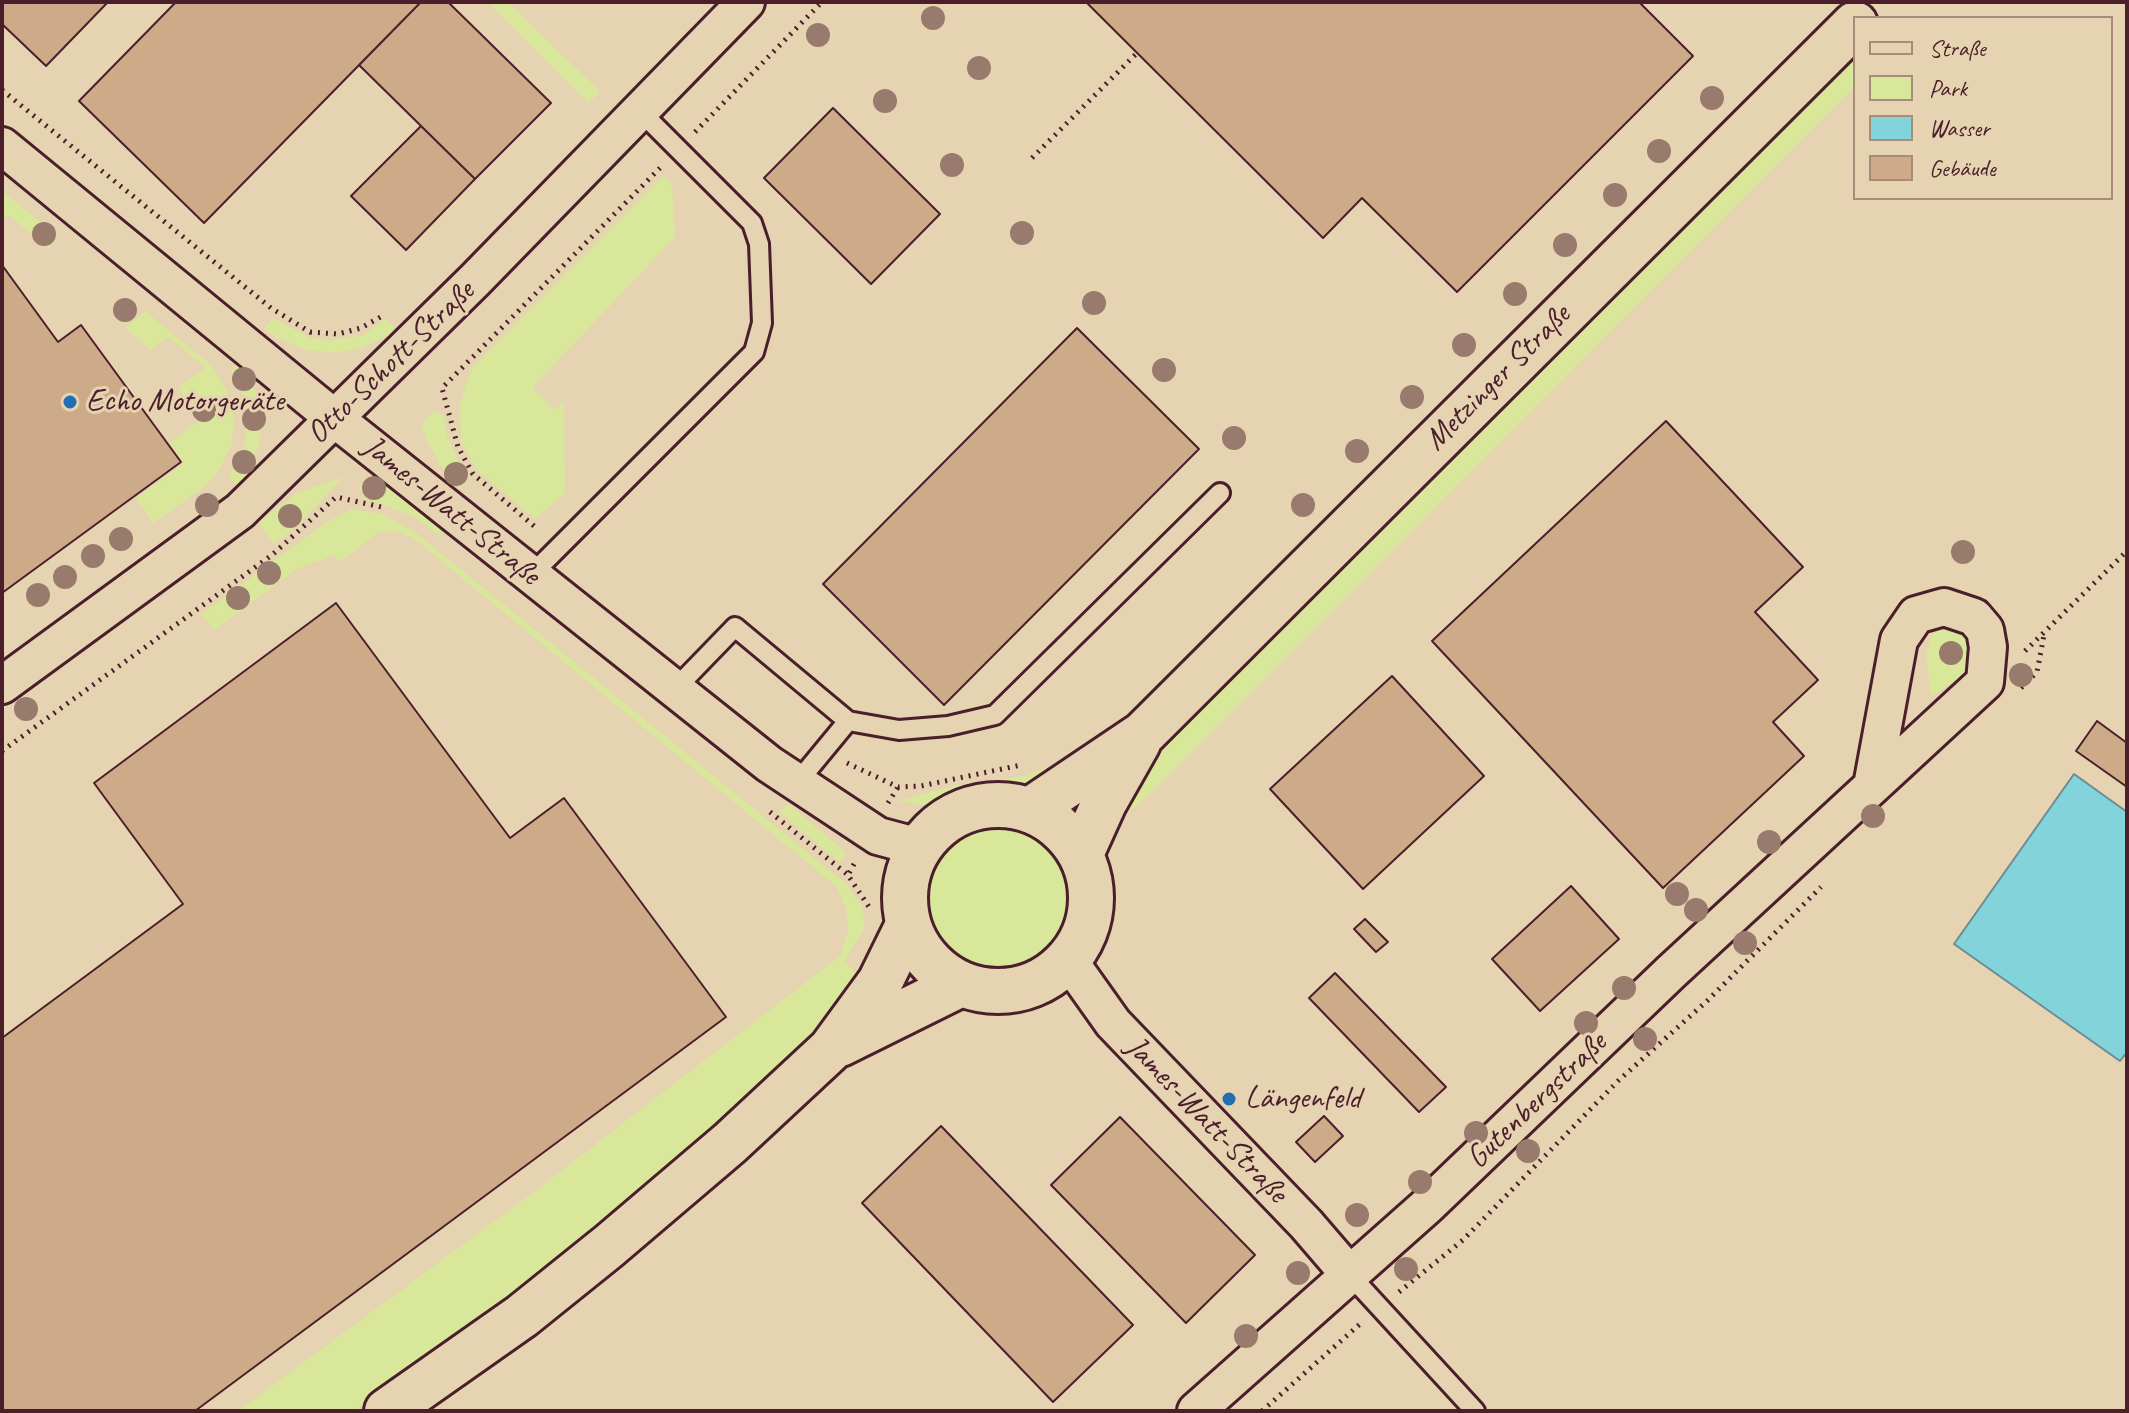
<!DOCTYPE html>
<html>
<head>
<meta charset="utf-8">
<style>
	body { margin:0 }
	#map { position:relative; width:2129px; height:1413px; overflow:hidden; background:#e6d3b1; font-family:Caveat,sans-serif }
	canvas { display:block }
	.frame { position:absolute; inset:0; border:4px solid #4a1f2b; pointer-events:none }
	.legend { position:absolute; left:1853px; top:16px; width:260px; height:184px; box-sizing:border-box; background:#e6d3b1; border:2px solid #a88b7b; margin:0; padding:10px 14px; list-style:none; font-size:24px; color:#4a1f2b }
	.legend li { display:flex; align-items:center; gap:16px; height:40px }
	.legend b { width:40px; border:2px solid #a88b7b }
</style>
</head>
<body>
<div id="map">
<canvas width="2129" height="1413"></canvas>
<div class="frame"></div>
<ul class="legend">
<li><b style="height:10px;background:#e6d3b1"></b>Straße</li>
<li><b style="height:22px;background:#d9e79a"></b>Park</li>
<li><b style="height:22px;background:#82d4da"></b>Wasser</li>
<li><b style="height:22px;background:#cdaa88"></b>Gebäude</li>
</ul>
</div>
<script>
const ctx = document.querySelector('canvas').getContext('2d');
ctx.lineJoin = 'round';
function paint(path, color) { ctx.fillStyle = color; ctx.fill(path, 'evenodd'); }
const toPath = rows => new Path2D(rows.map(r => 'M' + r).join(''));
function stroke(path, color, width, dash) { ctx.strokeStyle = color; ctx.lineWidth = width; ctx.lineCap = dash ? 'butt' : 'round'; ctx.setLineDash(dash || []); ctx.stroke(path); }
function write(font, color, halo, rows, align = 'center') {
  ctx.font = font + ' Caveat,sans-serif'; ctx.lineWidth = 6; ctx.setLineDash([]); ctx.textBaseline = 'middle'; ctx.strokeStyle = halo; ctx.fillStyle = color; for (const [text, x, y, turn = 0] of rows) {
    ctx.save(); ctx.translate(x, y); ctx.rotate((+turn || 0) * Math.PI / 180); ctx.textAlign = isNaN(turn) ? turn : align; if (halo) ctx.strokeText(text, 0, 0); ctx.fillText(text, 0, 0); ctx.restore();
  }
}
const green = toPath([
	[488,2,507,2,600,91,589,103],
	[1855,48,1855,86,1163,781,1133,809,1123,809,1147,770,1212,692],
	[663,176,672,185,675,237,532,388,555,410,564,400,565,493,535,519,477,470,461,442,460,403,471,369],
	[2,191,52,231,50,249,10,216,2,219],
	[145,311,212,366,226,388,234,416,232,444,221,467,206,486,153,523,136,498,184,463,169,443,200,420,178,387,206,368,169,337,151,350,125,328],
	[273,318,310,338,331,340,363,335,385,319,395,328,388,336,361,348,337,353,307,350,278,338,264,329],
	[240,359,253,383,260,406,261,427,258,449,238,488,229,476,245,443,247,420,244,398,231,371],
	[433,412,444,415,447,437,468,478,460,489,445,474,425,437,422,425],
	[343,477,297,526,274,544,258,522,297,493],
	[364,481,397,491,440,522,441,537,415,517,365,498,359,488],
	[351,509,383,514,415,532,846,884,862,906,865,927,844,962,861,977,785,1069,620,1221,426,1362,353,1411,238,1411,535,1191,840,956,848,932,846,908,837,887,416,540,398,531,380,532,339,562,334,555,297,569,214,630,201,614,324,524],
	[1949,624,1974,638,1972,669,1931,697,1926,655,1932,634],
	[1044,768,1053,774,1023,789,987,788,927,805,898,801,957,785,1026,776],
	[789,804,846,853,841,863,778,811],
	'929 899a70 70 0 1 1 140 0a70 70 0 1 1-140 0Z'
]);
const water = toPath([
	[2074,774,2127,812,2127,1052,2120,1061,1954,944,2074,774]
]);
const building = toPath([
	[2,2,108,2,46,66,2,24,2,2],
	[176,2,421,2,204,223,79,101,176,2],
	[421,2,448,2,551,103,475,179,359,65,421,2],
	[1086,2,1639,2,1693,56,1457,292,1362,198,1323,238,1086,2],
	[833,108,940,214,871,284,764,178,833,108],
	[421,126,475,179,406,250,351,196,421,126],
	[2,265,58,342,81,325,181,462,2,593,2,265],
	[1077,328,1199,449,944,705,823,584,1077,328],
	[1666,421,1803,567,1755,612,1818,680,1773,722,1804,756,1663,888,1432,641,1666,421],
	[336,603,510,838,564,798,726,1017,195,1411,2,1411,2,1038,183,904,94,783,336,603],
	[1392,676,1484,776,1363,889,1270,789,1392,676],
	[2097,721,2127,743,2127,787,2076,751,2097,721],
	[1571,886,1619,939,1540,1011,1492,959,1571,886],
	[1365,919,1388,942,1376,952,1354,929,1365,919],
	[1335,973,1446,1087,1419,1112,1309,998,1335,973],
	[1324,1116,1343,1136,1315,1162,1296,1142,1324,1116],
	[1120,1117,1255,1255,1186,1323,1051,1185,1120,1117],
	[941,1126,1133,1325,1053,1402,862,1203,941,1126]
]);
const path = toPath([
	[2,90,271,308,310,332,338,334,361,328,384,315],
	[695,132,822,2],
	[1032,158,1137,53],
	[534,526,473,474,458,447,442,388,660,168],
	[2025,651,2127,551],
	[2021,688,2037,672,2044,635],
	[2,751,272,555,336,497,386,508],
	[847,763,898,787,921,786,1021,765],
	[888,803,898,787],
	[770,812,848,875],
	[854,864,848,875,871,910],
	[1399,1292,1463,1240,1618,1081,1707,1001,1821,887],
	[1262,1411,1360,1324]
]);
const lane = toPath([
	[531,575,754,352,762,323,759,244,752,223,640,111],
	[674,690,735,627,848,721],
	[796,784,848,721,899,730,948,726,995,715,1220,493],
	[1349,1274,1475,1411]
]);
const street = toPath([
	[2,146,334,418,769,764,878,836,919,847],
	[2,685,240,511,475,280,746,2],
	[1069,961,1113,1023,1306,1224,1349,1274],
	[1196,1411,1427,1206,1671,972,1985,682,1988,647,1985,630,1974,617,1944,607,1916,615,1899,640,1872,786]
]);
const secondary = toPath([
	'905 898a93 93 0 1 1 186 0a93 93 0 1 1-186 0Z',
	[1030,810,1143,734,1855,24],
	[1081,854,1104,803,1138,743],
	[840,1044,959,985],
	[387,1411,522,1316,609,1246,730,1143,831,1049,880,982,908,925]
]);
const trees = [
	[933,18],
	[818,35],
	[979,68],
	[1712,98],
	[885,101],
	[1659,151],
	[952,165],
	[1615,195],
	[1022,233],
	[44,234],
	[1565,245],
	[1515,294],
	[1094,303],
	[125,310],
	[1464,345],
	[1164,370],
	[244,379],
	[1412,397],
	[204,410],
	[254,419],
	[1234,438],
	[1357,451],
	[244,462],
	[456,474],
	[374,488],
	[207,505],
	[1303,505],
	[290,516],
	[121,539],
	[1963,552],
	[93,556],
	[269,573],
	[65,577],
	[38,595],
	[238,598],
	[1951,653],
	[2021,675],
	[26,709],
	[1873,816],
	[1769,842],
	[1677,894],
	[1696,910],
	[1745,943],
	[1624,988],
	[1586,1023],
	[1645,1039],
	[1476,1133],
	[1528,1151],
	[1420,1182],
	[1357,1215],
	[1406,1269],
	[1298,1273],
	[1246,1336]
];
const markers = [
	[70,402,8,"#1f6fb2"],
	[1229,1099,8,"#1f6fb2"]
];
const streetNames = [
	["Otto-Schott-Straße",391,363,-44],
	["Metzinger Straße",1498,378,-45],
	["James-Watt-Straße",451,511,39],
	["Gutenbergstraße",1537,1101,-44],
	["James-Watt-Straße",1206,1120,46]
];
const poiNames = [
	["Echo Motorgeräte",86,402],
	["Längenfeld",1245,1099]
];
paint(green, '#d9e79a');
paint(water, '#82d4da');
stroke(water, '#6c8c94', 2);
paint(building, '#cdaa88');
stroke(building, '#4a1f2b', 2);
stroke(lane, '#4a1f2b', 24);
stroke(street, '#4a1f2b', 42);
stroke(secondary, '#4a1f2b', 50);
stroke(path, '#4a1f2b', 5, [2, 6]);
stroke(lane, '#e6d3b1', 18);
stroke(street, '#e6d3b1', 36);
stroke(secondary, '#e6d3b1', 44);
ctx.fillStyle = '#987b6d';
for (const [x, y] of trees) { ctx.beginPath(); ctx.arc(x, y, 12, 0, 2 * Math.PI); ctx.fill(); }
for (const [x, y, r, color] of markers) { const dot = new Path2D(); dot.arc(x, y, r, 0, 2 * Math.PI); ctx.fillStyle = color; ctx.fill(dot); stroke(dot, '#e6d3b1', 3); }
write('32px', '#4a1f2b', '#e6d3b1', streetNames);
write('32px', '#4a1f2b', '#e6d3b1', poiNames, 'left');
</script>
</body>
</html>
